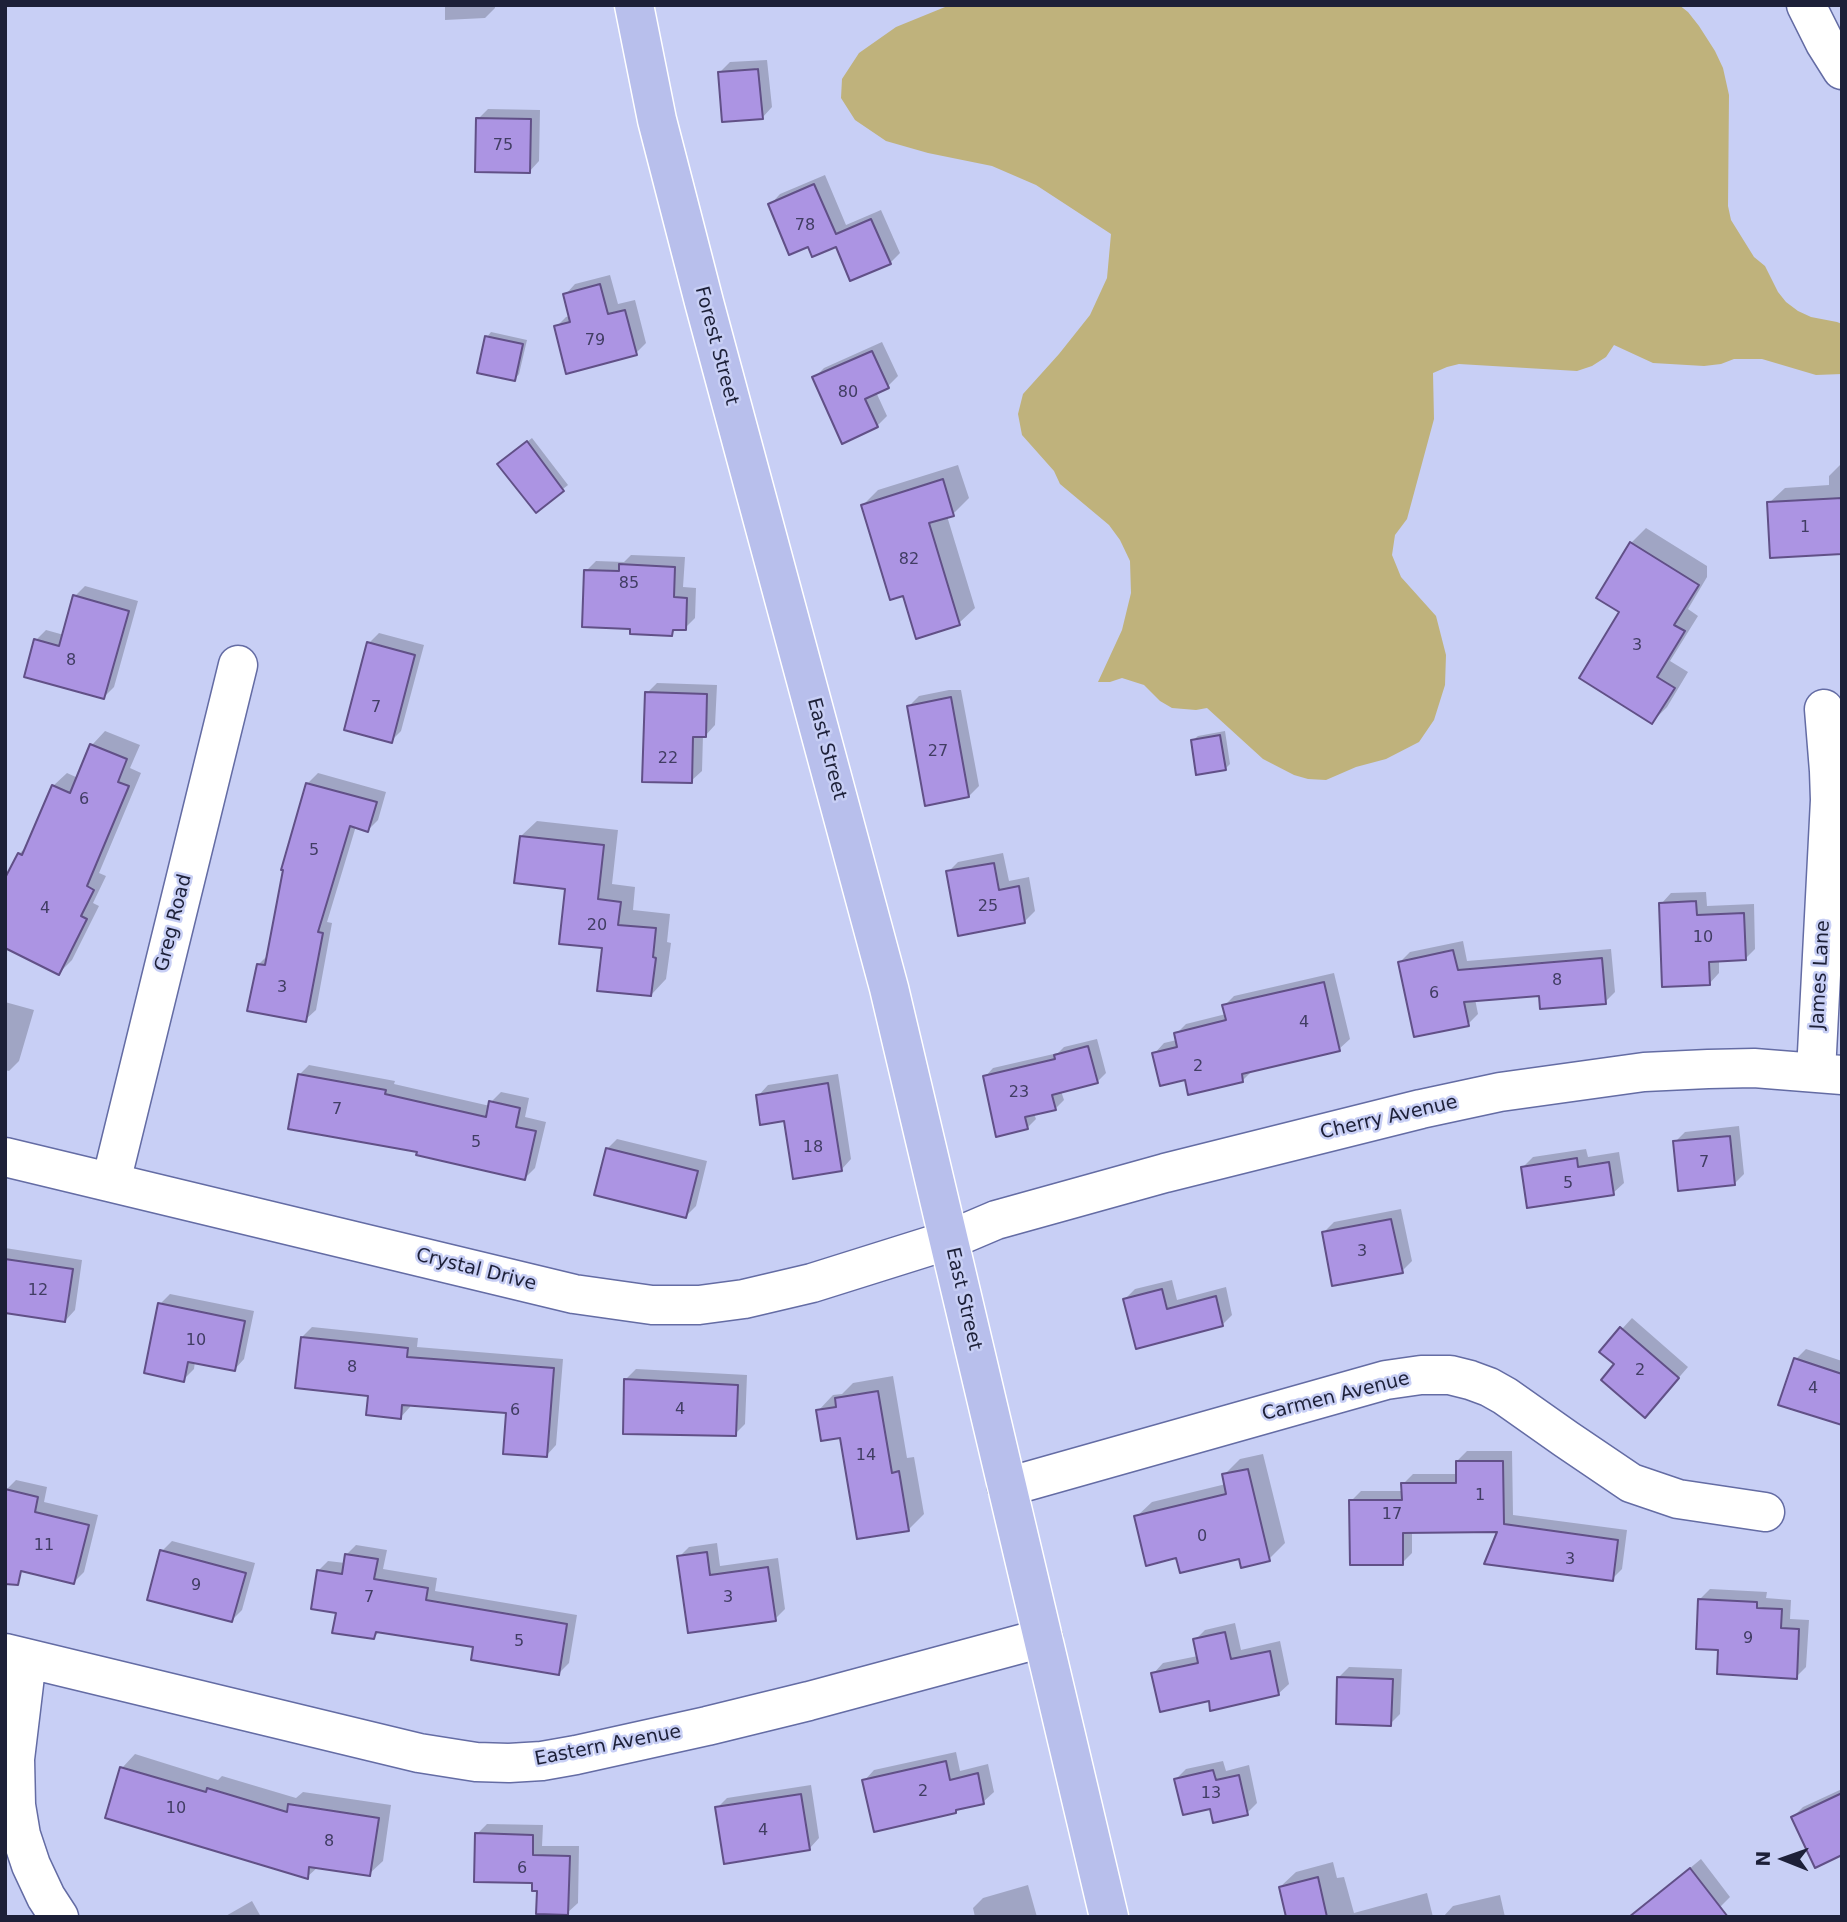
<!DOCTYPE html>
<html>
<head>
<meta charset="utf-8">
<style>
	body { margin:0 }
	#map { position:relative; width:1847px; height:1922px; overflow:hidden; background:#c8cff5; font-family:"DejaVu Sans",sans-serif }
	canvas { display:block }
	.frame { position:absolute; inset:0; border:7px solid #1d2038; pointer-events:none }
	.north { position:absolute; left:1749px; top:1824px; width:70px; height:70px; -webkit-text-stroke:5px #c8cff5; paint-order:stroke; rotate:271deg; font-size:19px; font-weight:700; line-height:28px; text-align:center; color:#1d2038 }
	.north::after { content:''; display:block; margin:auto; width:24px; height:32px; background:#1d2038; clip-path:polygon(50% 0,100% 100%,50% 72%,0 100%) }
</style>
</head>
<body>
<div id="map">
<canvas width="1847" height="1922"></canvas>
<div class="frame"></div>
<div class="north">N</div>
</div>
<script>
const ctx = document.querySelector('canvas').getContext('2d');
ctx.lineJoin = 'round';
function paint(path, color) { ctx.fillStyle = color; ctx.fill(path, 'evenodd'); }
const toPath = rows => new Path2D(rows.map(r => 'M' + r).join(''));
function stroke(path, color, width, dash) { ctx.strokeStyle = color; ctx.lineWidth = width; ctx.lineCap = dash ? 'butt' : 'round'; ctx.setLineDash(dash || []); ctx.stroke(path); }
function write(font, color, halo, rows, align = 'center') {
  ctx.font = font + ' "DejaVu Sans",sans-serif'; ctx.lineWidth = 5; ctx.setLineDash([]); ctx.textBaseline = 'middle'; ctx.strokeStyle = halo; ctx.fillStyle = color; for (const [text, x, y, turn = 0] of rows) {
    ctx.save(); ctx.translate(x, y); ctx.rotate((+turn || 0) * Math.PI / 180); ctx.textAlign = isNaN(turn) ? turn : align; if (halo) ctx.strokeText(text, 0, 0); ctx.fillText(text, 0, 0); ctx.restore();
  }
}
const green = toPath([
	[950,5,1679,5,1688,12,1699,26,1715,51,1723,68,1729,95,1728,206,1731,220,1754,257,1765,266,1778,292,1786,302,1798,311,1811,317,1837,322,1842,324,1842,374,1816,375,1762,359,1734,359,1721,364,1704,366,1653,363,1614,345,1606,357,1592,366,1577,371,1459,364,1447,367,1433,373,1434,419,1407,519,1395,535,1392,555,1401,577,1436,616,1446,655,1445,685,1434,720,1419,742,1386,759,1356,767,1326,780,1308,779,1294,775,1263,759,1207,708,1196,710,1172,708,1160,701,1144,685,1122,678,1110,682,1098,682,1122,630,1131,593,1130,561,1120,540,1109,525,1060,484,1054,471,1022,435,1018,414,1023,394,1059,354,1090,315,1107,278,1111,234,1036,185,992,166,928,153,886,141,855,120,841,98,842,79,859,53,896,27]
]);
const shadow = toPath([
	[445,5,495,5,495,8,485,18,445,20],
	[767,60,772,107,762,118,720,72,730,62],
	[488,109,540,110,539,161,529,172,478,119],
	[825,175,846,225,881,210,900,253,890,263,837,245,808,245,770,205,780,194],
	[610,275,618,304,635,300,646,343,636,353,556,327,566,317,570,316,565,295,575,284],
	[491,332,527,340,519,374,515,379,487,337],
	[882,342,898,376,888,386,876,392,887,416,877,426,814,378,824,368],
	[532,438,568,485,536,510,504,460],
	[1842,463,1842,552,1769,503,1785,488,1829,485,1829,476],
	[958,465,969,498,953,514,947,516,975,608,959,623,904,594,863,505,878,490],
	[1646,528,1707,566,1707,577,1688,609,1698,616,1670,661,1688,672,1667,707,1652,722,1622,612,1598,597,1631,543],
	[631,555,685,557,683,587,696,588,695,618,685,628,677,628,671,634,632,627,586,571,596,561,624,562],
	[85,586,138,601,114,687,103,698,36,640,46,630,64,635,75,596],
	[379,633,424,645,401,731,391,741,369,643],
	[657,683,717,685,715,725,705,736,703,735,702,771,691,781,647,693],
	[949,690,961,690,979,786,969,796,909,706,919,696],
	[105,731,140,745,130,768,141,773,99,873,106,876,93,903,99,906,72,960,59,973,19,854,28,845,53,786,67,773,78,778,92,745],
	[1225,731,1230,764,1225,769,1193,740,1198,736],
	[318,773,386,792,378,820,368,830,356,826,327,922,332,923,316,1010,305,1020,258,965,269,954,285,869,283,869,308,783],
	[537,821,618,830,612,884,635,887,633,910,670,914,667,942,671,943,666,979,651,995,604,947,567,887,521,836],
	[1003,853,1009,881,1029,877,1035,911,1025,921,948,872,958,862],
	[1706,892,1707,906,1754,904,1755,949,1745,959,1719,960,1719,973,1709,984,1661,904,1671,893],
	[1463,941,1467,961,1611,949,1615,992,1605,1002,1540,994,1475,999,1478,1014,1468,1024,1400,962,1410,952],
	[1334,973,1350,1039,1339,1049,1253,1070,1243,1080,1186,1078,1154,1054,1164,1043,1177,1040,1176,1034,1186,1024,1226,1014,1224,1006,1234,996],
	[5,1002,34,1010,19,1061,9,1071,5,1070],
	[1097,1039,1106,1073,1097,1082,1061,1091,1064,1100,1055,1109,1034,1114,1036,1119,1027,1128,985,1077,993,1068,1058,1053,1064,1047],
	[309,1065,395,1081,394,1084,490,1106,491,1102,501,1092,529,1098,525,1117,546,1122,535,1168,525,1178,419,1151,299,1075],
	[838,1074,851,1159,841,1170,758,1096,768,1085],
	[1739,1126,1744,1174,1734,1184,1675,1142,1685,1132],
	[617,1139,707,1161,696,1206,686,1216,607,1149],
	[1586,1149,1588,1157,1619,1152,1624,1183,1613,1193,1523,1167,1533,1157],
	[1401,1209,1412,1261,1402,1271,1324,1232,1334,1222],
	[5,1248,82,1260,75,1310,65,1321,5,1311],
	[1172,1280,1177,1300,1226,1287,1232,1315,1222,1325,1125,1299,1135,1289],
	[170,1294,254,1311,244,1359,234,1370,195,1361,194,1369,183,1380,160,1304],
	[1632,1318,1688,1367,1655,1405,1616,1364,1602,1351],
	[312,1327,418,1338,417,1347,563,1359,556,1445,546,1456,508,1411,411,1403,410,1407,400,1418,302,1337],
	[1806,1349,1842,1361,1842,1424,1796,1359],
	[636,1369,747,1375,745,1424,735,1434,626,1379],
	[893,1376,907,1458,914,1457,924,1514,909,1529,841,1436,818,1411,833,1395,842,1394,853,1383],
	[1467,1451,1512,1451,1513,1515,1627,1530,1622,1569,1612,1579,1499,1530,1412,1531,1412,1553,1402,1563,1351,1501,1361,1491,1403,1491,1403,1484,1413,1474,1457,1474,1457,1461],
	[1263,1454,1285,1543,1269,1559,1240,1556,1177,1556,1136,1517,1152,1502,1226,1484,1224,1475,1240,1459],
	[16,1480,47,1487,44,1502,98,1515,84,1572,74,1582,6,1490],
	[172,1541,255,1563,242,1610,232,1620,162,1551],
	[717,1543,720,1566,778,1558,785,1609,775,1619,679,1557,689,1547],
	[356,1545,387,1550,383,1569,437,1578,435,1591,577,1615,569,1663,559,1673,475,1646,380,1631,374,1637,338,1611,318,1571,328,1561,345,1563,346,1555],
	[1710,1589,1767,1592,1766,1598,1791,1600,1790,1619,1809,1620,1806,1667,1796,1677,1719,1649,1700,1599],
	[1235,1623,1241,1650,1280,1641,1289,1684,1278,1694,1210,1699,1153,1674,1163,1663,1198,1656,1195,1640,1205,1630],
	[1349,1667,1402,1669,1400,1714,1390,1724,1339,1677],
	[956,1752,960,1771,988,1764,994,1792,983,1802,959,1808,955,1811,864,1781,874,1770],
	[135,1754,218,1780,222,1776,296,1798,303,1792,391,1805,383,1861,369,1874,318,1867,307,1877,107,1816,122,1768],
	[1223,1761,1226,1771,1249,1765,1257,1803,1247,1813,1211,1807,1176,1779,1186,1769],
	[811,1785,819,1838,809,1849,717,1808,727,1798],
	[1842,1789,1842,1853,1793,1817,1803,1807],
	[487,1824,543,1825,542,1846,579,1846,578,1903,567,1913,539,1890,534,1882,477,1834],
	[1701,1859,1730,1897,1720,1907,1708,1917,1634,1915],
	[1333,1862,1337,1878,1344,1877,1354,1913,1427,1893,1433,1917,1288,1917,1280,1887,1296,1872],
	[1028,1885,1037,1917,975,1917,973,1908,983,1898],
	[1500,1895,1505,1917,1443,1917,1453,1906],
	[252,1901,261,1917,224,1917]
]);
const building = toPath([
	[758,69,763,119,722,122,718,72,758,69],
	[476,118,531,119,530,173,475,172,476,118],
	[814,184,836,234,871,219,891,264,850,281,836,247,812,257,808,247,789,255,768,204,814,184],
	[600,284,608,314,625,310,637,355,566,374,554,326,570,322,563,294,600,284],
	[485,336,523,344,515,381,477,373,485,336],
	[872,351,889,388,865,399,878,427,842,444,812,377,872,351],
	[527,441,564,491,536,513,497,464,527,441],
	[943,479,954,516,929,523,960,625,916,639,903,596,890,600,861,505,943,479],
	[1842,498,1842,554,1770,558,1767,502,1842,498],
	[1630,542,1699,585,1674,625,1685,631,1657,677,1675,688,1652,724,1579,678,1619,612,1596,598,1630,542],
	[619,564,675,567,674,597,687,598,686,630,673,630,672,636,630,634,630,629,582,627,584,570,619,571,619,564],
	[73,595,129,611,104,699,24,677,34,639,59,646,73,595],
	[367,642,415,655,392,743,344,730,367,642],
	[645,692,707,694,706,737,693,737,692,783,642,782,645,692],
	[951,697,969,797,925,806,907,706,951,697],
	[1220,735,1226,770,1196,775,1191,740,1220,735],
	[90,744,127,759,118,782,129,786,87,886,94,890,81,916,87,919,59,975,5,948,5,878,18,853,22,855,52,785,70,793,90,744],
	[306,783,377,802,368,832,350,826,318,932,323,933,306,1022,247,1011,257,964,265,965,283,870,281,870,306,783],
	[520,836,604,845,598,899,621,902,618,925,656,928,653,957,656,958,651,996,597,991,602,948,559,944,565,889,514,883,520,836],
	[994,863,999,890,1019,886,1025,923,958,936,946,871,994,863],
	[1696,901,1697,915,1744,913,1746,960,1709,962,1710,985,1662,987,1659,903,1696,901],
	[1453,950,1458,970,1602,958,1606,1004,1540,1009,1539,996,1464,1002,1469,1026,1414,1037,1398,962,1453,950],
	[1324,982,1340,1051,1242,1074,1243,1082,1188,1095,1185,1080,1160,1086,1152,1053,1177,1047,1174,1033,1226,1020,1222,1005,1324,982],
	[1088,1046,1098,1083,1052,1095,1056,1110,1025,1117,1028,1129,996,1137,983,1076,1055,1059,1054,1055,1088,1046],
	[298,1074,386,1090,385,1094,486,1117,489,1101,520,1108,516,1127,536,1131,525,1180,416,1155,417,1152,288,1129,298,1074],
	[828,1083,842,1171,793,1179,784,1121,760,1125,756,1095,828,1083],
	[1730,1136,1735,1185,1678,1191,1673,1141,1730,1136],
	[606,1148,698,1171,686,1218,594,1195,606,1148],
	[1577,1158,1578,1167,1609,1162,1614,1195,1527,1208,1521,1167,1577,1158],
	[1391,1219,1403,1273,1332,1286,1322,1232,1391,1219],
	[5,1259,73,1269,65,1322,5,1313,5,1259],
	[1162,1289,1167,1309,1216,1296,1223,1326,1136,1349,1123,1299,1162,1289],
	[158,1303,245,1321,235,1371,188,1362,184,1382,144,1373,158,1303],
	[1620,1327,1679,1378,1645,1418,1601,1380,1614,1364,1599,1352,1620,1327],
	[301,1337,408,1348,407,1357,554,1368,547,1457,503,1454,506,1413,402,1405,401,1419,366,1415,368,1396,295,1388,301,1337],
	[1794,1358,1842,1374,1842,1425,1778,1405,1794,1358],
	[624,1379,738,1385,736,1436,623,1434,624,1379],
	[878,1391,892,1473,899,1471,909,1531,857,1539,840,1438,821,1441,816,1410,836,1407,835,1398,878,1391],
	[1456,1461,1503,1461,1504,1524,1618,1540,1613,1581,1484,1564,1497,1532,1403,1533,1403,1565,1350,1565,1349,1500,1402,1500,1401,1483,1456,1483,1456,1461],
	[1248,1469,1270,1561,1241,1568,1239,1559,1180,1573,1176,1558,1146,1566,1134,1516,1226,1494,1222,1474,1248,1469],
	[5,1489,38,1497,35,1512,89,1525,74,1584,21,1571,18,1585,5,1584,5,1489],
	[160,1550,246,1573,232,1622,147,1600,160,1550],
	[707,1552,710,1575,768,1567,776,1621,688,1633,677,1556,707,1552],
	[345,1554,378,1559,374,1579,428,1588,426,1600,567,1624,559,1675,471,1660,473,1647,376,1632,374,1639,332,1633,336,1613,311,1609,317,1570,342,1574,345,1554],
	[1698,1599,1757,1602,1757,1608,1782,1609,1781,1628,1799,1629,1797,1679,1717,1674,1718,1650,1696,1649,1698,1599],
	[1225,1632,1231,1659,1270,1651,1279,1695,1210,1711,1209,1701,1160,1712,1151,1673,1198,1663,1193,1639,1225,1632],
	[1337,1677,1393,1679,1391,1726,1336,1724,1337,1677],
	[946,1761,950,1780,978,1773,984,1804,956,1810,956,1813,874,1832,862,1780,946,1761],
	[120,1767,206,1792,207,1788,287,1812,288,1804,379,1818,370,1876,309,1867,308,1879,105,1818,120,1767],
	[1213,1770,1216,1780,1239,1775,1248,1815,1213,1823,1210,1809,1183,1815,1174,1779,1213,1770],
	[1842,1793,1842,1855,1815,1868,1791,1817,1842,1793],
	[801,1794,810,1850,724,1864,715,1807,801,1794],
	[475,1833,533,1835,533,1855,570,1856,568,1915,536,1914,537,1891,532,1891,532,1883,474,1882,475,1833],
	[1690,1868,1728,1917,1629,1917,1690,1868],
	[1318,1877,1327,1917,1286,1917,1279,1887,1318,1877]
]);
const minor = toPath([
	[1806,5,1825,43,1842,70],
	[1816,1072,1830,800,1829,771,1824,709],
	[5,1157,574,1294,652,1305,699,1305,744,1299,812,1283,949,1240,996,1220,1165,1173,1421,1109,1500,1092,1644,1072,1708,1069,1754,1068,1842,1075],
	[111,1182,238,665],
	[1007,1487,1386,1380,1421,1375,1450,1375,1470,1380,1489,1387,1505,1396,1566,1439,1631,1483,1678,1499,1765,1512],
	[5,1653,419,1753,476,1762,509,1763,542,1761,576,1755,707,1726,809,1701,1043,1638],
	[27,1659,15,1759,16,1805,21,1835,31,1865,46,1897,59,1917]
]);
const major = toPath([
	[634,5,657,120,704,302,889,988,1109,1917]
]);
const numberNames = [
	["75",503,146],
	["78",805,226],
	["79",595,341],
	["80",848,393],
	["1",1805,528],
	["82",909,560],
	["85",629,584],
	["3",1637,646],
	["8",71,661],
	["7",376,708],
	["27",938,752],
	["22",668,759],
	["6",84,800],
	["5",314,851],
	["25",988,907],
	["4",45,909],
	["20",597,926],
	["10",1703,938],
	["8",1557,981],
	["3",282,988],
	["6",1434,994],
	["4",1304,1023],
	["2",1198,1067],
	["23",1019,1093],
	["7",337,1110],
	["5",476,1143],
	["18",813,1148],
	["7",1704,1163],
	["5",1568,1184],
	["3",1362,1252],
	["12",38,1291],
	["10",196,1341],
	["8",352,1368],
	["2",1640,1371],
	["4",1813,1389],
	["4",680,1410],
	["6",515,1411],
	["14",866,1456],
	["1",1480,1496],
	["17",1392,1515],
	["0",1202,1537],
	["11",44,1546],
	["3",1570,1560],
	["9",196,1586],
	["7",369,1598],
	["3",728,1598],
	["9",1748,1639],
	["5",519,1642],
	["2",923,1792],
	["13",1211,1794],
	["10",176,1809],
	["4",763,1831],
	["8",329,1842],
	["6",522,1869]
];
const streetNames = [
	["Forest Street",716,346,75],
	["East Street",826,749,75],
	["Greg Road",174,923,-76],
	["James Lane",1821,975,-87],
	["Cherry Avenue",1389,1118,-13],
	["Crystal Drive",476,1270,14],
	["East Street",963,1299,77],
	["Carmen Avenue",1336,1397,-14],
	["Eastern Avenue",608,1746,-11]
];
paint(green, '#bfb27c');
paint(shadow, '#0003');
paint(building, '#ac94e3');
stroke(building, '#615087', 2);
stroke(minor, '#646ca4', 41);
stroke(major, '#fff', 41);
stroke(minor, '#fff', 38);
stroke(major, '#b8bfec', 38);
write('16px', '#413d63', null, numberNames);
write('19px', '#1d2038', '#c8cff5', streetNames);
</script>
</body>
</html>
